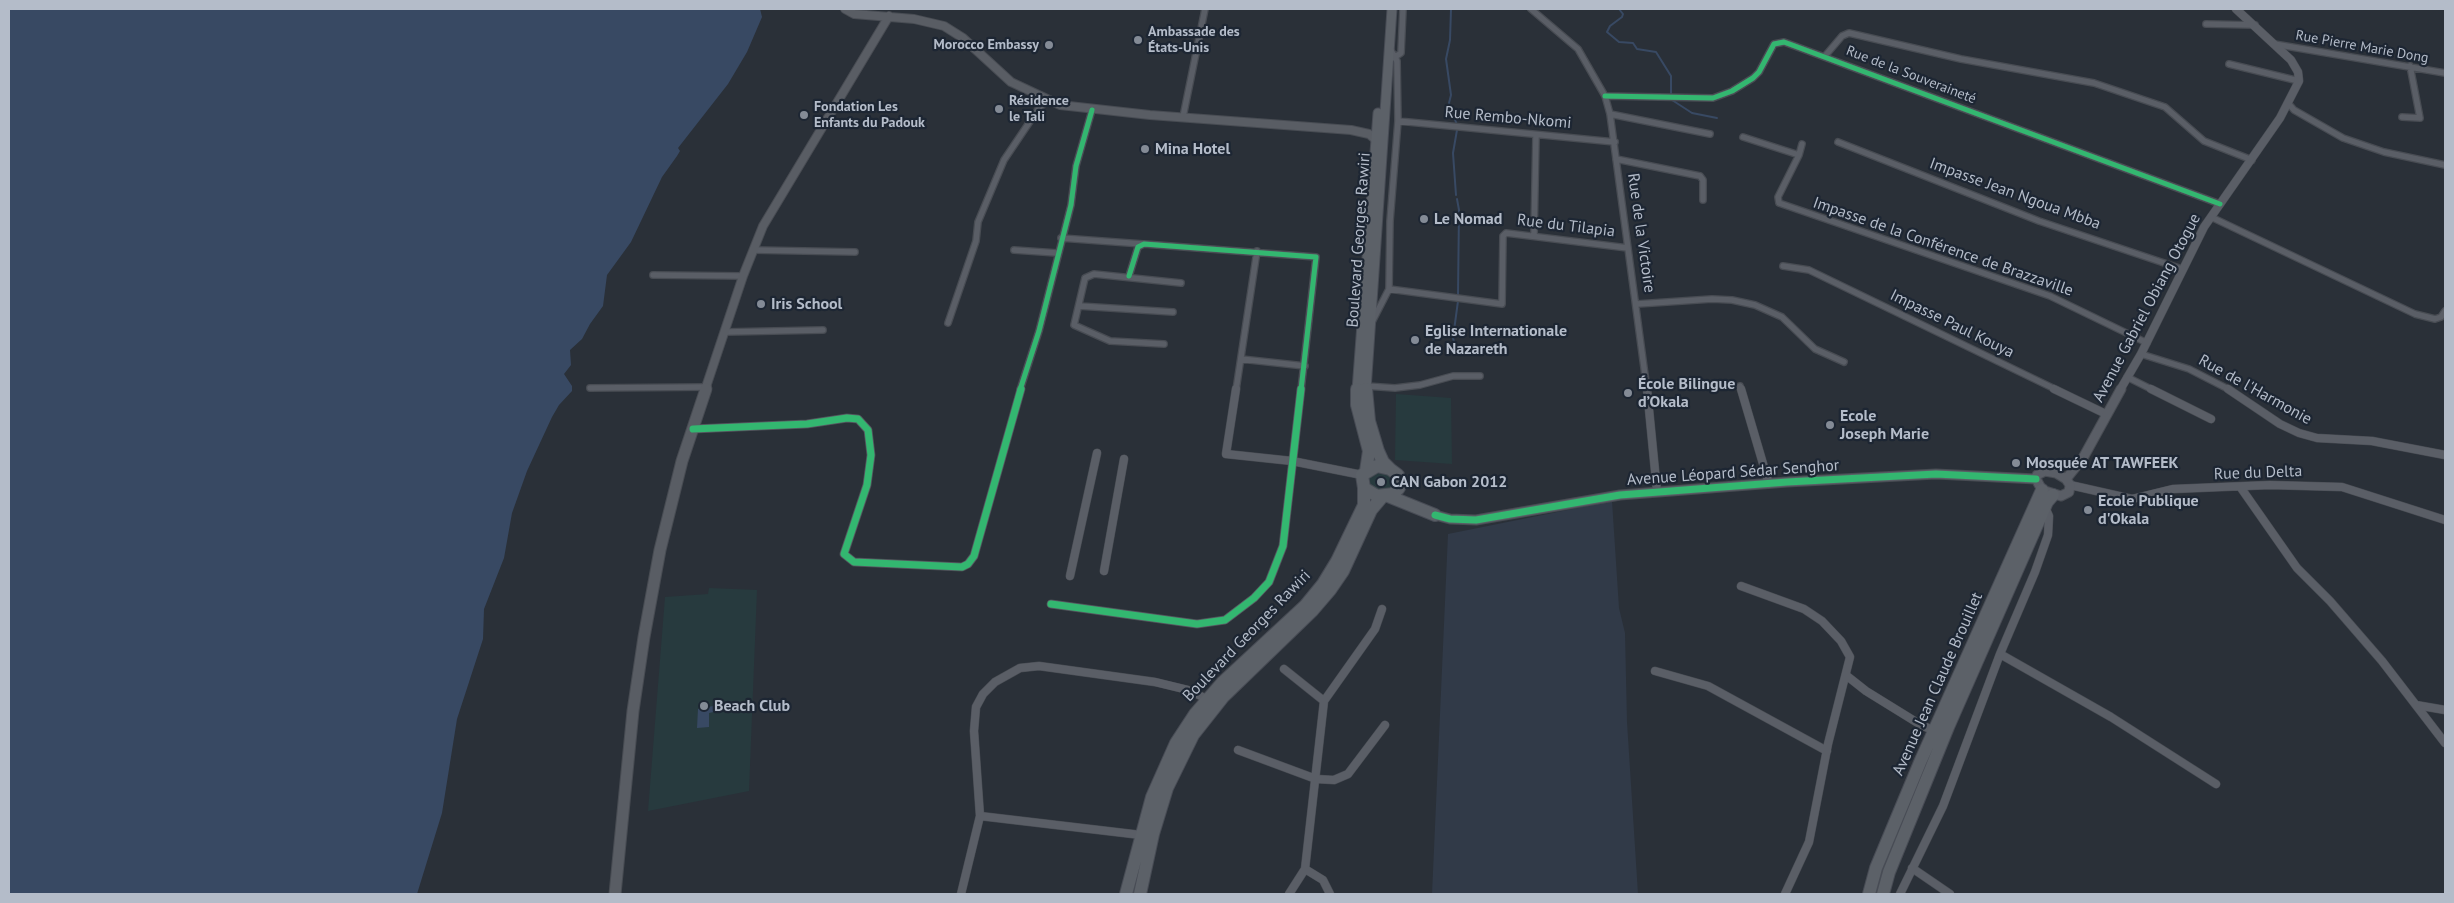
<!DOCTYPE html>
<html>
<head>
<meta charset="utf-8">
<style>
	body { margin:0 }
	#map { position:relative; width:2454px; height:903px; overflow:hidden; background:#2a3038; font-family:"PT Sans",sans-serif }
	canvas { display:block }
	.frame { position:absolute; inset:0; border:10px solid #b4bcc9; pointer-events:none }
</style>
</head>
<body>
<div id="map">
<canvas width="2454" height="903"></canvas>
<div class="frame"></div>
</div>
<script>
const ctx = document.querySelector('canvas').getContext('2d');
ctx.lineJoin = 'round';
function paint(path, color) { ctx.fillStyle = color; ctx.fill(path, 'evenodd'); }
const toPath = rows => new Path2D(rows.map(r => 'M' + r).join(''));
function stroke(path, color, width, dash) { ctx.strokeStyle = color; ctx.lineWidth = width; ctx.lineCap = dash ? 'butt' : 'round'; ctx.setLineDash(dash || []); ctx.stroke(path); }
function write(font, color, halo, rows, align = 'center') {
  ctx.font = font + ' "PT Sans",sans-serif'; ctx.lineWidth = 4.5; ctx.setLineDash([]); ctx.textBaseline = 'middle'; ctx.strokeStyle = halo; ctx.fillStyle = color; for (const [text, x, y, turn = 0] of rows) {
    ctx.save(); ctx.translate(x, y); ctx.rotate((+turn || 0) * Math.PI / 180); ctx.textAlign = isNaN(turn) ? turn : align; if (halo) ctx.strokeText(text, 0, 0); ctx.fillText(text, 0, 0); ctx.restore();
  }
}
const airport = toPath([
	[1612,501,1619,608,1625,633,1627,722,1638,894,1432,894,1448,534]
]);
const green = toPath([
	[1396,394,1451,398,1452,464,1395,460],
	[1370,472,1391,474,1395,486,1377,493,1365,479],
	[709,588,757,590,749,791,648,811,665,597,708,594]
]);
const water = toPath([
	[9,9,760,9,762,17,747,52,728,84,678,148,680,151,677,156,662,177,631,242,607,275,603,306,590,324,582,339,570,350,571,365,564,374,572,386,572,391,559,405,552,417,527,471,512,513,504,558,484,609,483,639,457,719,442,813,417,894,9,894],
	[718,705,718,711,709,713,709,727,697,728,698,709]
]);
const stream = toPath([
	[1451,9,1450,40,1446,59,1451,95,1449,103,1457,125],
	[1619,9,1623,14,1622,17,1610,26,1607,32,1619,42,1633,43,1637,49,1656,52,1671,76,1671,95],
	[1672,100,1692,113,1717,118],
	[1456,195,1453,153,1457,130],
	[1457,199,1459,210,1458,295],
	[1457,353,1453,338,1458,301]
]);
const minorFar1 = toPath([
	[1531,9,1578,49,1605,96,1610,114,1647,390],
	[2206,24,2255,25],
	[2274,44,2445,73],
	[1825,56,1842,36,1849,33,1961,59,2094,83,2165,107,2204,141,2252,160],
	[1395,57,1401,53,1403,9],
	[2229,64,2299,81],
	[1605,96,1713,98,1732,91,1753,78,1759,72,1774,44,1784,42,2220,204],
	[2288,103,2294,110,2343,138,2384,152,2445,165],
	[1610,114,1710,134],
	[1183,117,1205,9],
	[2402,117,2420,118,2410,66],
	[1398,121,1615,142],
	[1743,137,1799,155,1778,197,1779,203,2050,296,2147,343],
	[1838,142,2039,221,2182,269],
	[1799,155,1802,144],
	[1616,159,1700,176,1703,180,1703,200],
	[2211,217,2415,314,2435,319,2441,317,2445,311],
	[1534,236,1536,135],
	[1061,238,1143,244],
	[753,250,855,252],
	[1014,250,1057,253],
	[1783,266,1809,270,2057,390],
	[653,275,743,276],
	[1129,276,1138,247,1144,244,1316,257,1301,390],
	[1389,289,1502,304,1503,236,1506,233,1628,248],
	[1637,304,1712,299,1732,300,1755,305,1782,317,1815,349,1844,362],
	[1079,306,1173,312],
	[1372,322,1389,289,1390,221,1398,121,1397,61,1390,49],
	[948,323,976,241,978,222,1004,160,1039,108,1048,100],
	[726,332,823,330],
	[1164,344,1110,341,1074,325,1085,278,1094,274,1181,283],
	[2141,354,2189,369,2230,390],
	[1241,359,1305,366],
	[2127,377,2153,390],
	[1366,386,1395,388,1420,385,1453,376,1480,376],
	[1740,386,1741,390],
	[590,388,708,387],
	[1020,390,1039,331,1071,205,1076,166,1092,110],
	[1236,390,1257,251]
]);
const minor = toPath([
	[1236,389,1226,454,1292,461,1362,475],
	[1647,389,1657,491],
	[1741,389,1769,484],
	[2054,389,2106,414],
	[2151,389,2211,419],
	[2228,389,2280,424,2299,433,2317,438,2372,441,2445,455],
	[693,429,807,424,847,418,858,419,868,430,871,455,867,485,844,554,854,562,962,567,968,564,974,556,1021,389],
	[2070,485,2132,499,2173,489,2270,485,2342,487,2445,520],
	[2241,488,2297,568,2330,601,2382,661,2445,743],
	[1104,571,1124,459],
	[1070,576,1097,453],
	[1741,586,1804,609,1822,621,1841,641,1850,657,1828,744,1809,842,1785,894],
	[1051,604,1197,624,1225,620,1254,598,1269,582,1283,546,1301,389],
	[2000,654,2111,717,2216,784],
	[1284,669,1324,701],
	[1655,671,1708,686,1827,751],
	[1847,676,1866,691,1921,725,1935,731],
	[2416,705,2445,710],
	[1238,750,1316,779,1334,780,1348,774,1385,725],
	[980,816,1141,835],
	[1912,868,1950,894],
	[1305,869,1323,880,1330,894],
	[961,894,980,816,974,731,976,707,983,694,995,682,1020,668,1039,666,1155,682,1188,690,1207,699],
	[1289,894,1305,869,1324,701,1375,629,1382,609],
	[1900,894,1943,806,2000,654,2035,572,2048,535,2049,516,2045,507]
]);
const tertiaryFar1 = toPath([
	[2120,390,2141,354,2204,227,2280,118,2299,81,2298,72,2291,60,2236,9]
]);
const tertiary = toPath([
	[2045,471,2056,473,2066,479,2070,485,2069,492,2061,496,2042,490,2036,479,2037,475,2045,471],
	[2066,479,2083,458,2121,389],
	[1435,515,1450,519,1476,520,1620,495,1787,482,1936,474,2036,479]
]);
const secondaryFar1 = toPath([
	[845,9,854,14,914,19,944,26,963,38,1011,82,1060,105,1150,115,1351,130,1369,134,1376,140],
	[705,390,743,276,763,226,889,16]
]);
const secondary = toPath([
	[615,894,633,711,644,637,660,550,682,461,706,389]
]);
const primaryFar1 = toPath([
	[1357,390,1378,113],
	[1366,390,1392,9]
]);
const primary = toPath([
	[1357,389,1357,405,1369,451,1366,471],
	[1366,389,1369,421,1378,451,1383,462,1390,469],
	[1377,466,1390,469,1398,475,1399,488,1393,494,1377,496,1364,488,1362,475,1377,466],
	[1388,496,1435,515],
	[1126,894,1152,797,1176,743,1195,714,1222,683,1305,606,1323,584,1337,561,1364,505,1364,488],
	[1140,894,1153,834,1167,788,1193,735,1223,697,1312,611,1330,590,1343,571,1371,510,1382,497],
	[1869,894,1876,868,1921,760,2042,490],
	[1883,894,1889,872,1948,727,2047,502,2053,495]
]);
const cyclewayFar1 = toPath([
	[1605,96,1713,98,1732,91,1753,78,1759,72,1774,44,1784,42,2220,204],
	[1129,276,1138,247,1144,244,1316,257,1301,390],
	[1020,390,1039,331,1071,205,1076,166,1092,110]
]);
const cycleway = toPath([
	[693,429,807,424,847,418,858,419,868,430,871,455,867,485,844,554,854,562,962,567,968,564,974,556,1021,389],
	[1435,515,1450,519,1476,520,1620,495,1787,482,1936,474,2036,479],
	[1051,604,1197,624,1225,620,1254,598,1269,582,1283,546,1301,389]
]);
const markers = [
	[1138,40,5,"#848b96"],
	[1049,45,5,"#848b96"],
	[999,109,5,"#848b96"],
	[804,115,5,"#848b96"],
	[1145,149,5,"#848b96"],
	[1424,219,5,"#848b96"],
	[761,304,5,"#848b96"],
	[1415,340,5,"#848b96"],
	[1628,393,5,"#848b96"],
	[1830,425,5,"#848b96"],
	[2016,463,5,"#848b96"],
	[1381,482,5,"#848b96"],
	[2088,510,5,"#848b96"],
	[704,706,5,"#848b96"]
];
const farPoinames = [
	["Ambassade des",1148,32],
	["États-Unis",1148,48],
	["Morocco Embassy",1039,45,"right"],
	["Résidence",1009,101],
	["le Tali",1009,117],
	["Fondation Les",814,107],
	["Enfants du Padouk",814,123]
];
const farStreetnames = [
	["Rue Pierre Marie Dong",2362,47,10],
	["Rue de la Souveraineté",1911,75,21]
];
const streetNames = [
	["Rue Rembo-Nkomi",1508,118,5],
	["Impasse Jean Ngoua Mbba",2015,194,20],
	["Rue du Tilapia",1566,226,7],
	["Rue de la Victoire",1641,233,82],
	["Boulevard Georges Rawiri",1359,240,-86],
	["Impasse de la Conférence de Brazzaville",1943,247,19],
	["Avenue Gabriel Obiang Otogue",2147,308,-62],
	["Impasse Paul Kouya",1952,324,26],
	["Rue de l'Harmonie",2255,390,29],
	["Avenue Léopard Sédar Senghor",1733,473,-4],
	["Rue du Delta",2258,473,-2],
	["Boulevard Georges Rawiri",1247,636,-46],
	["Avenue Jean Claude Brouillet",1938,684,-66]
];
const poiNames = [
	["Mina Hotel",1155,149],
	["Le Nomad",1434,219],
	["Iris School",771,304],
	["Eglise Internationale",1425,331],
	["de Nazareth",1425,349],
	["École Bilingue",1638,384],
	["d’Okala",1638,402],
	["Ecole",1840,416],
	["Joseph Marie",1840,434],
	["Mosquée AT TAWFEEK",2026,463],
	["CAN Gabon 2012",1391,482],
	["Ecole Publique",2098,501],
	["d'Okala",2098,519],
	["Beach Club",714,706]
];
paint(airport, '#313a48');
paint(green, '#273a3e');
paint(water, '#384963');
stroke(stream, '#384963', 2);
stroke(minorFar1, '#484c53', 8);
stroke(minor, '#484c53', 9);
stroke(tertiaryFar1, '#484c53', 9);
stroke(tertiary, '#484c53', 11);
stroke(secondaryFar1, '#484c53', 10);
stroke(secondary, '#484c53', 13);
stroke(primaryFar1, '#484c55', 11);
stroke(primary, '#484c55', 14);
stroke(minorFar1, '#5a5e66', 5.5);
stroke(minor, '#5a5e66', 8);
stroke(tertiaryFar1, '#5a5e66', 8);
stroke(tertiary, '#5a5e66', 9);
stroke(secondaryFar1, '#595d64', 8);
stroke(secondary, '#595d64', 11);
stroke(primaryFar1, '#5c6168', 9);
stroke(primary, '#5c6168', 12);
stroke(cyclewayFar1, '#33b770', 5);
stroke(cycleway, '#33b770', 7);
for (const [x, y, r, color] of markers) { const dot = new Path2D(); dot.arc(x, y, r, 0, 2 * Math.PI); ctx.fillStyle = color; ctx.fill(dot); stroke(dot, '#1d2633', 2); }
write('bold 14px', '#b4bcc9', '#1d2633', farPoinames, 'left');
write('14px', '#b4bcc9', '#1d2633', farStreetnames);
write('16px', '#b4bcc9', '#1d2633', streetNames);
write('bold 16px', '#b4bcc9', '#1d2633', poiNames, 'left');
</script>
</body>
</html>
